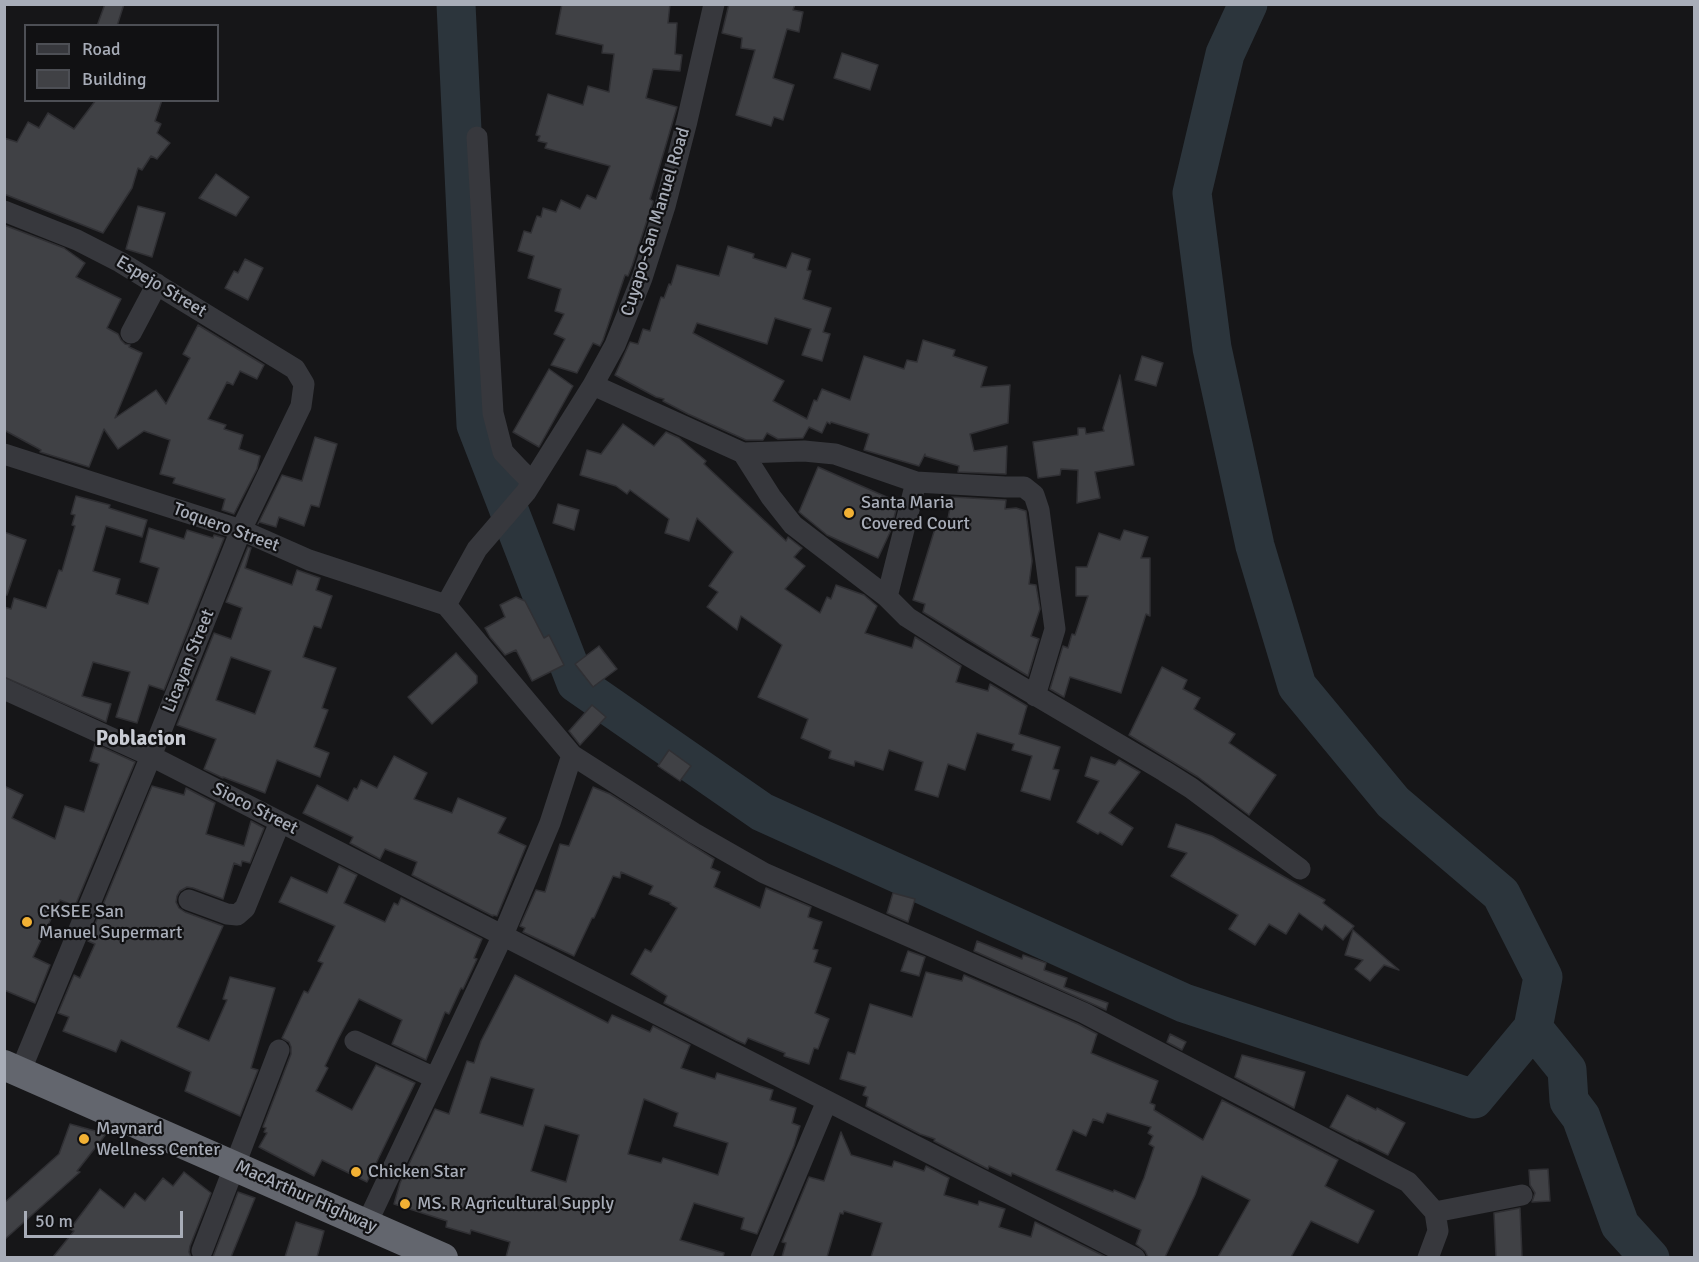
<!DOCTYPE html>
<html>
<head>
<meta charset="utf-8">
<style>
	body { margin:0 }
	#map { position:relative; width:1699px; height:1262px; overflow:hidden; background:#161618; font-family:Signika,sans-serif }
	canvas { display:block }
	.frame { position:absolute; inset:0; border:6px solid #a8adb8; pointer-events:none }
	.legend { position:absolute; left:24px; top:24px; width:195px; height:78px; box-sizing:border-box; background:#111113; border:2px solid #4d4f55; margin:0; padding:8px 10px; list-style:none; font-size:18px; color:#a8adb8 }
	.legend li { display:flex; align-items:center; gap:12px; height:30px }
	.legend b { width:30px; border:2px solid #4d4f55 }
	.scale { position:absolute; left:24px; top:1211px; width:159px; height:27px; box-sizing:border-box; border:3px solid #a8adb8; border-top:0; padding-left:8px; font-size:18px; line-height:21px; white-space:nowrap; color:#a8adb8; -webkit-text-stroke:4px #111113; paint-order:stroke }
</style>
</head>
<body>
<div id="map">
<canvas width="1699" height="1262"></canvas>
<div class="frame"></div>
<ul class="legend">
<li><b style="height:8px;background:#37383d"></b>Road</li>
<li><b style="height:16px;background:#404145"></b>Building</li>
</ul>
<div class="scale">50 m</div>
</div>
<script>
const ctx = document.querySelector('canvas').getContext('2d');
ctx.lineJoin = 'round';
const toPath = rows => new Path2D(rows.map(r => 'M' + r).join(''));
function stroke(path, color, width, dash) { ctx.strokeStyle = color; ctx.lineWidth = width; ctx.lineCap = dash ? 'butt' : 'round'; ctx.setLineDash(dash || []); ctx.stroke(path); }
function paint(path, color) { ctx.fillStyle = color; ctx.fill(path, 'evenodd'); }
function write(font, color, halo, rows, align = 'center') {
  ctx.font = font + ' Signika,sans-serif'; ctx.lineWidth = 4.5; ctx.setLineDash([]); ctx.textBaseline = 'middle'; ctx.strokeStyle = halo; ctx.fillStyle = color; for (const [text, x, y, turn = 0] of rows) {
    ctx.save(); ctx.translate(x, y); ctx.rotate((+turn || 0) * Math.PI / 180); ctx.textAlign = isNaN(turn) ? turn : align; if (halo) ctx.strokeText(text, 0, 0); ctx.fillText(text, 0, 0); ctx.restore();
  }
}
const river = toPath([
	[456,4,476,425,576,683,762,812,1184,1003,1474,1099,1533,1028,1543,977,1501,894,1393,802,1297,686,1255,546,1212,348,1192,193,1225,54,1248,4],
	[1533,1028,1567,1070,1569,1101,1581,1117,1620,1225,1650,1258]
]);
const building = toPath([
	[105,4,124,4,117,26,97,26,105,4],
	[562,4,670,4,668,23,677,23,675,54,682,55,680,71,653,69,646,98,677,107,650,199,653,201,653,202,632,266,628,276,625,275,603,340,600,346,593,343,577,373,551,365,565,339,554,334,564,314,555,311,561,289,528,278,534,256,518,251,524,231,531,233,537,216,541,217,543,208,556,212,561,200,580,209,587,195,596,199,610,166,545,148,547,143,538,141,540,136,536,135,548,94,583,105,588,86,609,92,614,54,602,53,603,45,556,34,562,4],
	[729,4,795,4,793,10,803,12,799,32,787,29,773,78,794,85,783,120,774,117,771,126,736,115,755,50,741,48,742,38,722,33,729,4],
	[842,53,878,65,870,90,834,78,842,53],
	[96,100,162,100,155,121,161,124,157,133,170,143,157,159,151,156,142,170,138,168,132,188,103,233,4,194,4,138,17,142,28,122,39,128,48,113,74,129,96,100],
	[216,174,249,197,236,216,199,198,216,174],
	[138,206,165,213,152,257,126,249,138,206],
	[4,225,64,248,85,263,76,277,121,299,107,328,118,334,121,340,125,344,130,345,129,347,142,353,115,418,156,390,166,404,190,358,183,354,198,325,264,365,257,379,240,371,233,385,227,382,208,419,226,425,224,429,243,435,239,449,260,456,257,469,234,514,222,510,225,499,173,483,175,478,160,474,170,440,144,431,118,449,104,429,89,467,40,452,41,450,4,430,4,225],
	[728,246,754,254,753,258,786,268,792,253,810,259,807,270,811,271,803,299,831,308,823,332,830,334,822,361,802,355,811,329,775,318,767,344,697,323,693,333,784,381,773,401,807,419,814,400,817,401,822,389,850,400,864,356,904,369,907,360,917,362,923,340,955,350,953,356,987,367,981,387,1010,385,1008,423,970,434,974,451,1007,446,1006,474,958,472,959,466,925,456,925,454,919,466,864,450,869,434,831,422,830,424,827,422,822,433,809,427,803,438,778,439,767,433,763,440,746,440,688,414,663,401,664,399,656,397,615,375,630,342,638,344,643,329,650,331,661,297,664,298,669,284,671,285,677,265,719,276,728,246],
	[245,259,263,268,248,300,225,288,234,271,238,273,245,259],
	[1142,356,1163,363,1156,386,1135,380,1142,356],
	[549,369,573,386,539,447,513,432,549,369],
	[1120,375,1134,465,1095,472,1100,498,1077,503,1078,470,1061,469,1060,475,1038,478,1033,442,1078,435,1078,428,1085,428,1086,434,1104,431,1103,428,1120,375],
	[623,424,654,446,666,432,679,438,706,461,704,464,786,541,788,537,802,548,794,557,805,566,785,589,820,613,827,597,831,599,836,585,864,595,877,606,865,633,912,648,915,637,961,666,956,682,988,691,990,684,1027,706,1019,734,1060,747,1053,769,1059,770,1050,800,1021,791,1032,756,1012,750,1014,744,977,733,965,770,948,764,938,797,915,790,923,762,889,750,883,770,855,761,854,766,829,758,831,751,801,738,808,719,758,697,782,645,741,616,737,630,707,607,718,592,709,586,733,552,697,518,689,541,665,533,669,519,630,490,627,494,616,486,580,475,587,450,601,454,623,424],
	[315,437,337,444,319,507,311,505,304,526,279,517,276,527,259,522,258,524,282,475,302,481,315,437],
	[818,467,898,502,891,530,878,558,827,535,799,512,818,467],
	[76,496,110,505,109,508,147,520,142,537,106,526,93,571,120,579,116,594,148,604,159,568,140,562,149,528,184,539,187,530,213,538,214,535,224,538,164,690,149,685,137,723,116,717,130,672,93,662,82,696,111,704,106,722,4,677,4,607,11,609,14,598,46,608,59,570,62,571,75,526,72,525,75,515,71,514,76,496],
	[952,497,1006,500,1005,509,1016,508,1026,511,1032,561,1029,584,1036,585,1040,609,1031,636,1039,639,1028,676,923,612,925,604,913,600,937,522,947,524,952,497],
	[558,504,579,510,574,530,553,523,558,504],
	[1124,530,1148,537,1141,558,1150,558,1150,616,1146,614,1121,693,1070,677,1064,697,1062,696,1050,689,1063,646,1068,648,1072,634,1075,635,1088,596,1076,596,1076,567,1087,567,1099,533,1120,540,1124,530],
	[4,532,26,540,7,595,4,595,4,532],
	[248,547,251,548,245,568,292,585,297,570,320,578,316,590,332,596,321,628,314,626,303,657,336,668,322,708,328,710,314,747,329,753,320,777,277,760,265,793,223,777,223,778,204,769,216,739,177,725,214,633,231,639,242,608,226,602,248,547],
	[231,657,271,671,255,714,216,700,231,657],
	[516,597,525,601,544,638,549,635,564,665,532,681,516,650,505,655,490,637,485,628,505,617,500,605,516,597],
	[599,646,617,669,593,687,575,664,599,646],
	[456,653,477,676,477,683,432,724,408,697,456,653],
	[1162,667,1187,680,1183,689,1200,698,1194,709,1235,734,1229,743,1276,775,1249,815,1198,777,1129,735,1162,667],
	[592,705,606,717,580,745,569,731,592,705],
	[95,744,135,762,75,906,60,900,33,957,50,965,35,1003,4,990,4,786,23,795,12,818,55,839,65,806,84,812,99,764,90,761,95,744],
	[669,750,691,766,680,781,658,766,669,750],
	[394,756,427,773,414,799,452,813,458,798,506,818,498,833,526,846,497,916,493,915,493,916,412,875,417,862,385,849,380,859,350,843,353,837,303,813,317,785,348,801,354,788,357,789,361,780,377,788,394,756],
	[1091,757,1115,765,1119,760,1140,772,1109,813,1133,828,1122,845,1100,832,1098,834,1077,822,1099,781,1085,776,1091,757],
	[152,786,184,795,186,788,215,803,206,834,244,846,251,821,264,828,250,863,242,861,241,866,234,863,223,899,193,888,187,887,180,891,177,896,176,902,179,908,185,912,223,926,177,1027,209,1041,227,1000,223,999,230,977,275,988,251,1068,258,1070,240,1116,185,1091,191,1072,121,1040,116,1052,63,1031,69,1017,58,1013,74,975,80,978,95,944,88,941,152,786],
	[593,787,610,794,714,859,711,868,720,872,714,887,760,908,766,888,811,907,808,917,822,922,813,949,818,950,814,962,831,968,815,1013,829,1019,818,1049,814,1048,809,1064,784,1056,785,1053,748,1038,745,1044,736,1040,664,1003,667,996,631,974,645,949,651,952,677,908,670,904,671,903,649,894,653,886,621,872,620,878,613,876,594,918,592,918,574,956,523,932,525,928,520,926,536,890,545,892,560,844,569,846,593,787],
	[1176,824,1212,836,1325,900,1323,903,1354,926,1343,940,1325,925,1322,930,1299,913,1286,934,1269,924,1255,945,1229,929,1238,915,1171,876,1187,853,1168,847,1176,824],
	[339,866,357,875,344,903,385,922,394,903,398,905,401,898,482,939,474,958,477,959,463,989,461,988,449,1014,445,1012,426,1060,392,1044,402,1020,359,999,338,1039,325,1066,328,1068,316,1091,352,1110,376,1065,415,1083,367,1182,322,1160,314,1176,259,1147,267,1133,264,1132,266,1128,263,1127,291,1054,291,1047,289,1042,282,1038,304,991,308,993,323,963,318,961,335,926,279,902,291,877,327,893,339,866],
	[893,893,915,899,908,922,887,913,893,893],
	[1353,930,1399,970,1384,965,1370,981,1355,969,1363,960,1345,955,1353,930],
	[977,941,1022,959,1023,955,1046,963,1044,970,1067,978,1064,987,1108,1003,1106,1010,974,951,977,941],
	[908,951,925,957,919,976,901,971,908,951],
	[926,972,962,981,964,975,1078,1024,1097,1034,1091,1053,1158,1081,1150,1103,1155,1105,1154,1110,1203,1140,1222,1100,1338,1160,1325,1186,1374,1211,1358,1243,1311,1221,1291,1257,1218,1257,1250,1200,1202,1176,1195,1195,1165,1257,1148,1257,1145,1251,1136,1244,1141,1230,1012,1173,1011,1176,989,1166,988,1169,934,1141,935,1139,920,1134,866,1106,868,1097,863,1095,866,1087,840,1079,848,1052,855,1054,870,1004,912,1017,926,972],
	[1107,1113,1151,1127,1148,1133,1153,1136,1149,1144,1154,1147,1144,1178,1135,1199,1114,1190,1113,1192,1056,1170,1073,1130,1086,1136,1093,1119,1103,1123,1107,1113],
	[515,975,608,1023,612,1015,650,1032,653,1026,690,1045,681,1068,715,1079,717,1073,773,1090,770,1100,796,1108,792,1123,800,1126,794,1146,757,1234,741,1229,744,1218,694,1203,680,1240,724,1253,723,1257,506,1257,510,1242,471,1230,470,1234,446,1227,447,1221,394,1204,400,1183,435,1109,449,1114,467,1061,474,1063,481,1041,515,975],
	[491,1077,534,1089,523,1126,480,1113,491,1077],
	[644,1099,678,1113,674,1126,728,1143,718,1175,663,1158,661,1163,628,1154,644,1099],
	[545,1125,579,1135,566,1182,531,1171,545,1125],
	[1170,1034,1186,1042,1182,1050,1167,1042,1170,1034],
	[1242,1055,1305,1072,1294,1108,1235,1077,1242,1055],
	[1347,1095,1376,1110,1377,1108,1405,1123,1388,1155,1358,1140,1358,1141,1330,1127,1347,1095],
	[70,1124,106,1134,77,1171,80,1172,4,1240,4,1203,59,1154,70,1124],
	[841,1132,851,1155,892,1167,894,1161,924,1171,926,1166,949,1178,944,1195,978,1205,979,1201,1005,1209,999,1227,1031,1237,1035,1222,1106,1257,871,1257,882,1223,844,1211,843,1214,840,1213,827,1257,782,1257,786,1243,782,1242,809,1177,824,1181,841,1132],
	[1548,1169,1550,1201,1532,1202,1535,1193,1530,1185,1529,1170,1548,1169],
	[184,1172,211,1193,190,1246,189,1252,191,1257,53,1257,74,1231,70,1229,100,1189,124,1208,135,1193,145,1201,163,1178,173,1186,184,1172],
	[238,1192,255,1198,231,1257,213,1257,238,1192],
	[1520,1208,1522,1257,1496,1257,1494,1213,1520,1208],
	[296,1222,324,1231,317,1257,285,1257,296,1222]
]);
const minor = toPath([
	[477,137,493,413,503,452,518,468,532,482],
	[4,211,77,240,120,262,295,369,304,384,301,406,241,530,151,756,20,1072],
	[131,333,157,284],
	[593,385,743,453,771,497,793,525,887,597,907,617,962,652,1164,771,1191,788,1300,869],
	[743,453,804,451,835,454,916,482],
	[4,454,241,530,309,560,446,605],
	[887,597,916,482,1005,487,1024,487,1034,495,1039,510,1055,629,1035,696],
	[446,605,477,549,526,492,593,385,615,345,642,278,665,206,687,121,714,4],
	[4,689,151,756,1135,1258],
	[572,755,694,833,764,873,1084,1013,1408,1182,1435,1212,1438,1231,1428,1258],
	[189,900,227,914,237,915,245,908,280,822],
	[355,1041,435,1078],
	[1435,1212,1522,1195],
	[367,1223,503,935,550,823,572,755,446,605],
	[202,1251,279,1050],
	[761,1258,827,1101]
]);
const highway = toPath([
	[4,1065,443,1258]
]);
const markers = [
	[849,513,6,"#f2b134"],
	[27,922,6,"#f2b134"],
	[84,1139,6,"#f2b134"],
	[356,1172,6,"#f2b134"],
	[405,1204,6,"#f2b134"]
];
const streetNames = [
	["Cuyapo-San Manuel Road",656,222,-73],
	["Espejo Street",161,287,31],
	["Toquero Street",226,528,20],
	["Licayan Street",189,661,-68],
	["Sioco Street",255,809,27],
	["MacArthur Highway",306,1197,24]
];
const poiNames = [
	["Santa Maria",861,503],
	["Covered Court",861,524],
	["CKSEE San",39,912],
	["Manuel Supermart",39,933],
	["Maynard",96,1129],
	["Wellness Center",96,1150],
	["Chicken Star",368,1172],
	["MS. R Agricultural Supply",417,1204]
];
const quarterNames = [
	["Poblacion",141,739]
];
stroke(river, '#2c353c', 39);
paint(building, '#404145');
stroke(building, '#303034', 1.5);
stroke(minor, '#37383d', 21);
stroke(highway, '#63666e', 30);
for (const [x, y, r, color] of markers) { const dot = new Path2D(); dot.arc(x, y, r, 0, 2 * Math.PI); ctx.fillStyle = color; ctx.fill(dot); stroke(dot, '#111113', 2); }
write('18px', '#a8adb8', '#111113', streetNames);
write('18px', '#a8adb8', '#111113', poiNames, 'left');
write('bold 21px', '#c9ccd4', '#111113', quarterNames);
</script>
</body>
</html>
